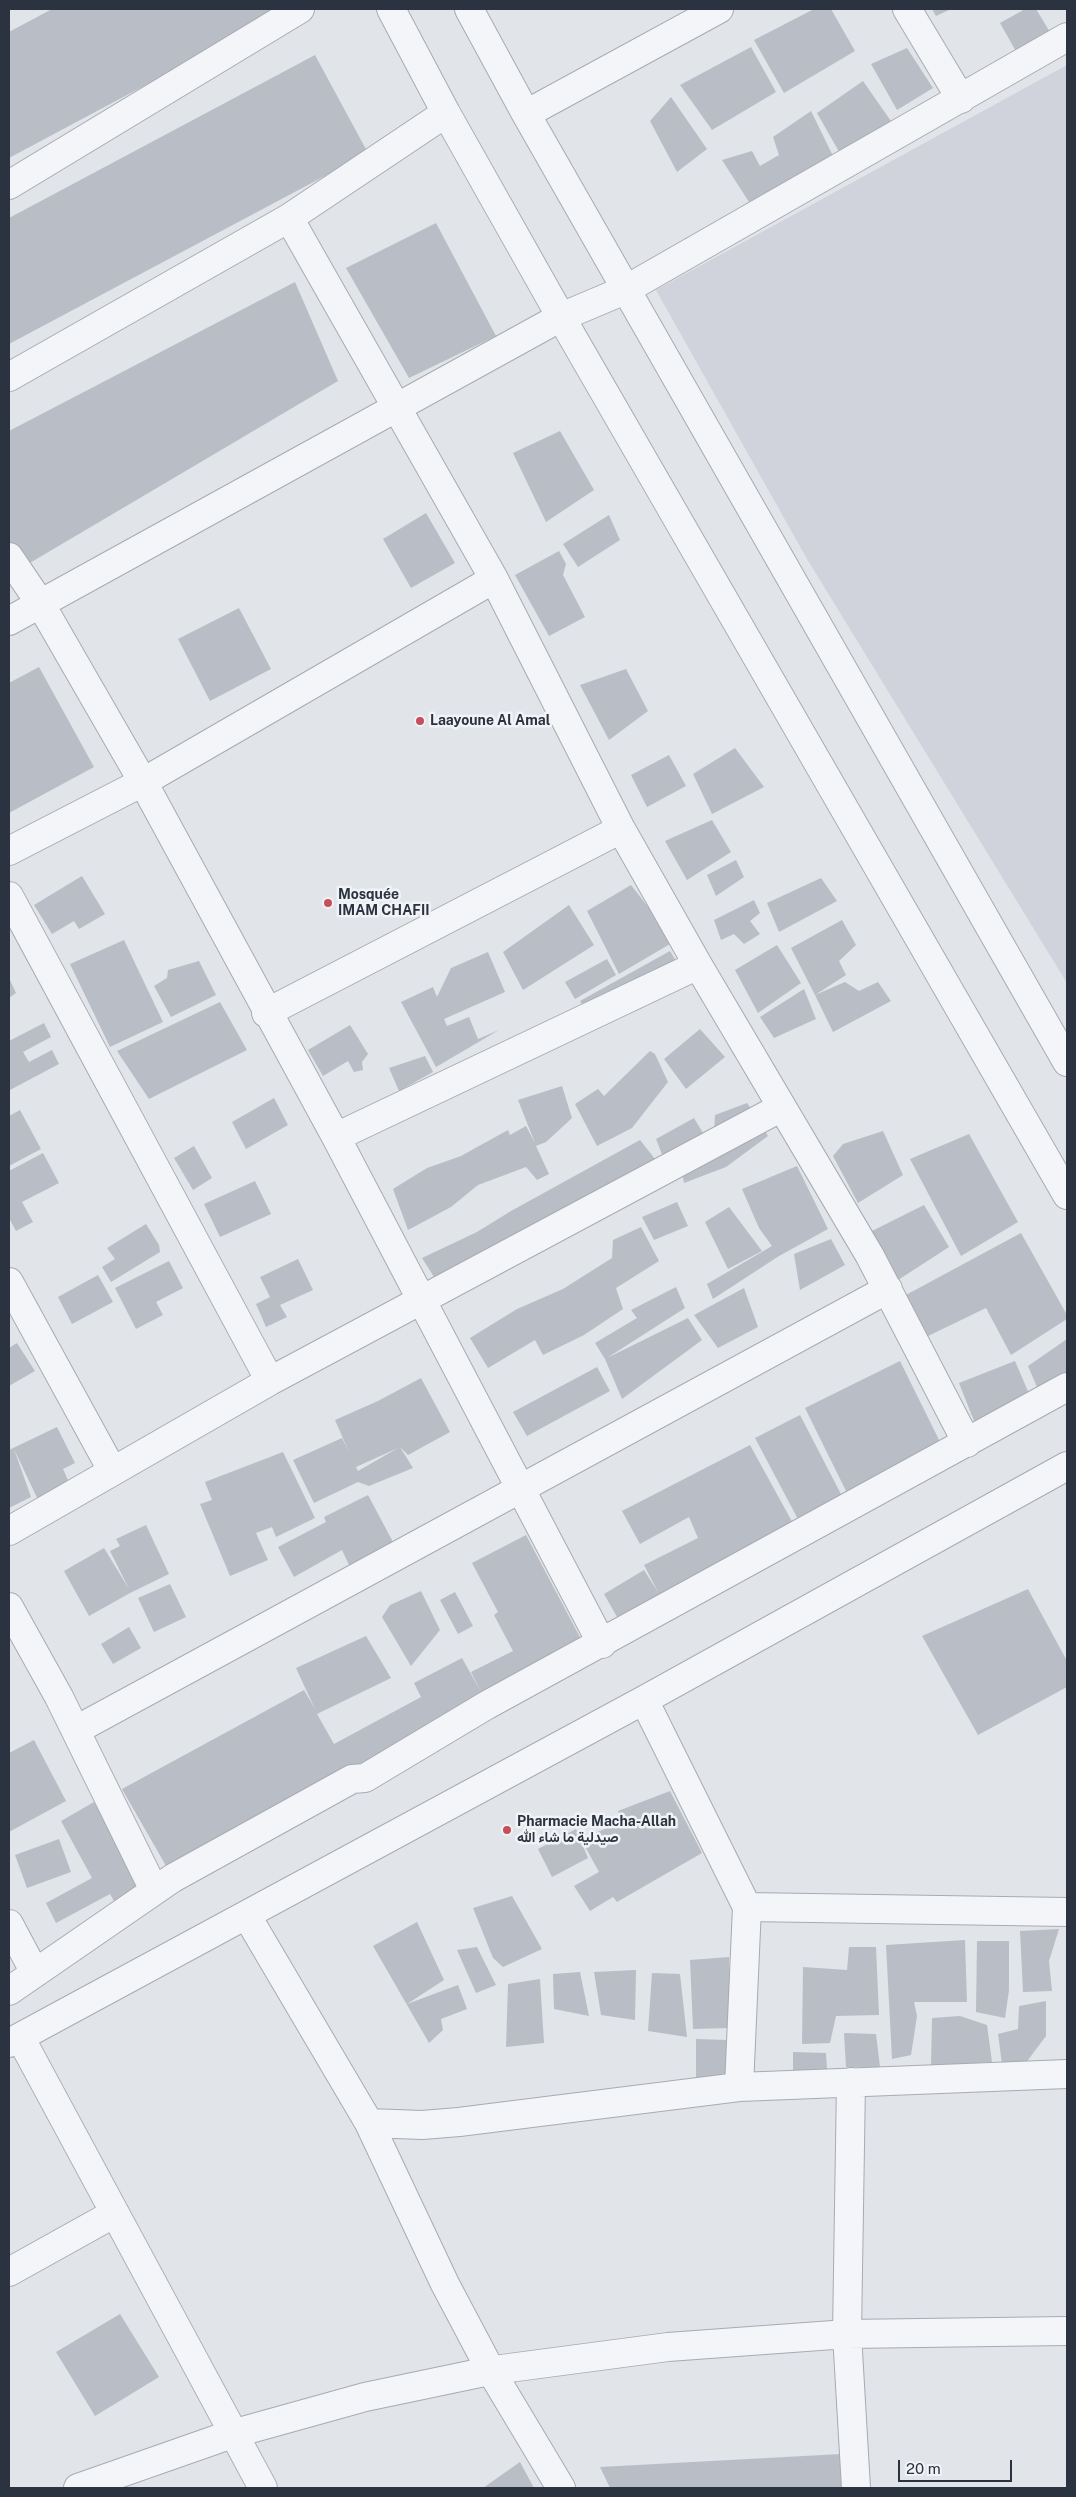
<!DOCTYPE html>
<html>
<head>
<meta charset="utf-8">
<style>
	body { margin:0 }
	#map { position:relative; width:1076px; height:2497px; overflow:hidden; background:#e1e4e9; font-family:"Public Sans",sans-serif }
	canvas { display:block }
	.frame { position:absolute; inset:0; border:10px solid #2b3240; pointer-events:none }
	.scale { position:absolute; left:898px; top:2460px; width:114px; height:22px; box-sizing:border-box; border:2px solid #2b3240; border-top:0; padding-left:6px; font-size:15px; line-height:18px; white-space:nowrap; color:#2b3240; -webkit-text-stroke:4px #f1f3f7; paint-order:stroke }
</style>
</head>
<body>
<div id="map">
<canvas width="1076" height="2497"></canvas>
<div class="frame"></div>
<div class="scale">20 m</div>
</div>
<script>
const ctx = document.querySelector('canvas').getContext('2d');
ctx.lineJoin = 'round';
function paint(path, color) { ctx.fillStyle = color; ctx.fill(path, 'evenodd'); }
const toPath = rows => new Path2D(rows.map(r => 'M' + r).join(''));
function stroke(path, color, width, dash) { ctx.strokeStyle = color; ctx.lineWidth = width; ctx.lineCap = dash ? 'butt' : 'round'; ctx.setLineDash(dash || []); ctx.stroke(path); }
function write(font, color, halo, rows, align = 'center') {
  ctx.font = font + ' "Public Sans",Vazirmatn,sans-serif'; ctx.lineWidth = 5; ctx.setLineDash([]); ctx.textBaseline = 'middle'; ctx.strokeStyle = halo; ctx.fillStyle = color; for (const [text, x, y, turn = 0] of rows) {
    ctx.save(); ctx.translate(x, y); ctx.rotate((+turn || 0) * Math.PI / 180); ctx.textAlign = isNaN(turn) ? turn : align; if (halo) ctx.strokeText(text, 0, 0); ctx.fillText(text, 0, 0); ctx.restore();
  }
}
const built = toPath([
	[1067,65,1067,983,807,559,656,290]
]);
const building = toPath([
	[52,9,288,9,9,158,9,32],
	[814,9,831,9,855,51,784,93,754,40],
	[932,9,951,9,936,16],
	[1025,9,1036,9,1053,37,1018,55,1000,23],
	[751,47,776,92,712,130,680,85],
	[907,48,933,88,897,110,871,64],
	[315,55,368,153,9,344,9,218],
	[863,81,893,124,846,164,817,113],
	[671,97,707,149,677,172,650,121],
	[811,111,833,156,749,202,722,160,752,151,760,166,779,155,773,137],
	[436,223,496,336,409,378,346,268],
	[295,282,338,381,23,567,9,542,9,431],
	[560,431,594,490,546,522,513,453],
	[426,513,455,563,411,588,383,539],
	[609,515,620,540,578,567,563,544],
	[559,551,566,564,563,575,585,617,549,636,515,575],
	[239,608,271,669,210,701,178,639],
	[39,667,94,767,9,813,9,683],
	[626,669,648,711,609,740,580,685],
	[735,748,764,787,712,814,693,774],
	[669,755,686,786,647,807,631,775],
	[712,820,731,852,687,880,665,841],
	[736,860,744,877,716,896,707,875],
	[82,876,105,914,79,929,74,921,52,934,34,905],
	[821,878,837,901,779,932,767,903],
	[631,885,652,912,670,944,619,974,587,911],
	[754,900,760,913,750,921,760,934,744,944,734,934,721,940,714,920],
	[569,905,594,945,523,990,503,952],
	[842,920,856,945,839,961,846,975,815,995,791,948],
	[124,940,163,1022,110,1047,70,964],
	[777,945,801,983,758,1013,735,970],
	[670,951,679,966,692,983,636,1011,634,1006,596,1025,580,1001],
	[488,952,505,992,444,1019,447,1026,469,1017,478,1039,499,1030,436,1067,401,1002,433,987,437,997,451,968],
	[607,959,616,975,575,999,565,982],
	[199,961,216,995,171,1017,154,986,167,978,168,970],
	[9,978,16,993,9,998],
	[845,982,859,991,878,982,891,1001,833,1032,815,995],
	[804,989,816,1019,774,1038,760,1017],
	[220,1002,247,1050,149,1099,117,1051],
	[44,1023,51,1037,23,1052,29,1062,52,1050,59,1064,10,1090,9,1041],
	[350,1025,368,1054,362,1062,363,1070,354,1072,348,1061,323,1076,308,1050],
	[700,1029,725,1057,686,1089,664,1059],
	[650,1051,655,1054,668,1082,632,1128,597,1146,575,1104,598,1089,604,1096],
	[425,1056,433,1072,399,1091,389,1068],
	[562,1086,572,1118,546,1142,536,1146,549,1174,537,1180,526,1167,478,1185,451,1207,408,1230,393,1189,427,1168,461,1156,508,1130,510,1135,526,1126,535,1143,518,1100],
	[274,1098,288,1125,246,1149,232,1122],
	[747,1103,755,1114,714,1134,715,1115],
	[20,1110,41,1149,9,1166,9,1116],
	[694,1118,706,1138,665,1162,656,1139],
	[762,1126,768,1136,726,1167,684,1183,681,1166],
	[883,1131,903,1175,858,1203,833,1156,843,1144],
	[969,1134,1018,1222,961,1256,910,1159],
	[640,1140,659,1164,439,1285,422,1258,477,1232,511,1211],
	[194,1146,212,1178,193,1190,174,1158],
	[43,1153,59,1183,22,1202,33,1222,16,1231,9,1218,9,1171],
	[797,1166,828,1229,779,1256,713,1299,707,1284,772,1246,759,1228,742,1189],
	[255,1181,271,1214,220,1237,204,1204],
	[677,1202,688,1226,654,1240,642,1217],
	[924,1205,949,1247,895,1282,870,1232],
	[729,1207,762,1251,728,1269,705,1222],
	[146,1224,159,1245,160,1252,111,1282,102,1267,115,1259,107,1248],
	[641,1227,659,1261,616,1288,623,1309,584,1335,543,1355,535,1340,488,1368,470,1338,517,1309,563,1289,612,1258,613,1240],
	[1021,1233,1067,1315,1067,1319,1011,1355,986,1308,926,1337,904,1296],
	[831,1239,845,1265,800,1290,794,1254],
	[298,1259,313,1290,280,1305,287,1317,266,1327,256,1304,270,1297,260,1277],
	[169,1261,183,1288,156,1302,163,1315,136,1329,115,1288],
	[98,1275,113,1302,72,1324,58,1297],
	[676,1287,685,1308,607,1358,688,1318,702,1340,622,1399,605,1359,595,1343,637,1318,631,1310],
	[744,1288,758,1327,718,1348,694,1315],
	[1067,1339,1067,1378,1040,1394,1028,1366],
	[17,1343,35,1371,9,1386,9,1348],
	[900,1361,943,1448,848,1495,805,1408],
	[1015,1361,1030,1396,976,1426,959,1383],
	[597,1367,610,1391,527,1436,513,1412],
	[421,1378,450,1432,408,1455,400,1447,413,1468,369,1486,358,1482,314,1503,293,1460,342,1438,349,1452,335,1420,378,1401],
	[398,1448,358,1471,356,1467],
	[800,1415,844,1500,800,1523,755,1438],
	[57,1427,75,1463,63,1469,71,1487,39,1502,14,1449,31,1497,9,1508,9,1450],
	[750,1445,795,1527,620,1622,604,1594,644,1570,658,1592,644,1565,698,1538,689,1517,640,1544,622,1511],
	[283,1452,315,1518,276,1537,272,1527,256,1533,268,1560,230,1576,200,1504,212,1500,205,1482],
	[368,1495,393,1542,349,1565,342,1550,294,1577,278,1547,326,1522,324,1517],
	[146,1525,169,1574,130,1593,89,1616,64,1571,104,1548,129,1589,110,1551,120,1546,116,1539],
	[526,1535,582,1641,173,1878,122,1789,304,1690,315,1709,296,1668,366,1636,391,1678,317,1714,334,1744,421,1697,414,1683,462,1658,481,1692,471,1672,513,1651,494,1615,498,1612,472,1563],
	[170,1584,186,1617,154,1632,138,1598],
	[1028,1589,1067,1661,1067,1687,978,1735,922,1636],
	[421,1591,440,1630,411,1666,382,1617,390,1605],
	[455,1592,473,1626,458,1634,440,1600],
	[129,1627,141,1648,113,1664,101,1644],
	[34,1740,66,1801,9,1832,9,1753],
	[670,1791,702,1853,617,1902,613,1897,590,1911,574,1886,599,1872,581,1839,621,1822,618,1811],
	[94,1802,145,1893,118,1908,110,1894,56,1923,46,1903,92,1878,61,1821],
	[576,1829,588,1858,552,1877,538,1849],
	[59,1839,71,1872,27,1888,15,1855],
	[512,1896,542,1949,503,1967,493,1958,473,1908],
	[417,1922,444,1980,407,2004,458,1985,467,2009,441,2019,443,2030,429,2043,373,1946],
	[1059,1929,1049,1961,1052,1991,1023,1992,1020,1931],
	[965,1940,967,2002,914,2002,917,2016,911,2055,892,2059,886,1945],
	[977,1941,1009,1941,1009,1990,1005,2018,976,2012],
	[477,1947,496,1985,476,1993,457,1950],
	[849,1947,876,1947,879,2015,836,2016,830,2043,802,2044,803,1967,847,1970],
	[729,1957,729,2028,693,2029,690,1960],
	[636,1970,635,2020,601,2015,594,1972],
	[580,1972,589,2016,554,2009,553,1974],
	[652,1973,680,1974,687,2037,648,2031],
	[540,1979,544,2043,506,2047,508,1984],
	[1046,2001,1046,2036,1025,2064,1002,2064,998,2034,1018,2029,1019,2006],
	[960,2016,987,2025,992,2062,931,2066,932,2018],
	[844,2033,876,2034,880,2067,846,2067],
	[696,2039,727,2040,726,2076,696,2079],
	[793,2052,826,2053,827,2069,793,2071],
	[120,2314,159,2377,95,2416,56,2352],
	[841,2454,842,2488,610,2488,600,2467],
	[520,2462,534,2488,483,2488]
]);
const minor = toPath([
	[391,9,446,113,561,317,1067,1195],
	[469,9,526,114,1067,1062],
	[907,9,961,99],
	[526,114,719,9],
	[9,185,300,9],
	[289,218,494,579,621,829,698,965,870,1256,967,1443],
	[9,377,289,218,446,113],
	[9,557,40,603,143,782,336,1137,602,1644],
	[9,621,561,317,625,290,1067,37],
	[9,851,143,782,494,579],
	[9,896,270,1381],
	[266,1013,621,829],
	[336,1137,698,965],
	[9,1282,112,1470],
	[9,1531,270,1381,782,1107],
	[9,1607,59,1697,154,1890],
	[644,1700,747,1907,739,2087],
	[76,1730,888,1289],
	[747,1907,1067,1912],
	[247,1916,369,2123,422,2125,459,2122,739,2087,1067,2074],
	[9,1924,35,1973],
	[9,1991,173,1878,352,1779,365,1778,487,1705,1067,1387],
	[20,2037,263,2488],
	[9,2043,644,1700,1067,1466],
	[851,2082,847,2334,856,2488],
	[369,2123,445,2284,491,2371,561,2488],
	[9,2272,115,2213],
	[78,2488,232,2434,365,2397,494,2370,668,2347,847,2334,1067,2331]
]);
const markers = [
	[420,721,5,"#c74e5b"],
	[328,903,5,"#c74e5b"],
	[507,1830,5,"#c74e5b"]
];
const poiNames = [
	["Laayoune Al Amal",430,721],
	["Mosquée",338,895],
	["IMAM CHAFII",338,911],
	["Pharmacie Macha-Allah",517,1822],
	["صيدلية ما شاء الله",517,1838]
];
paint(built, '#d0d3db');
paint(building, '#b9bdc6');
stroke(minor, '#a7abb3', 30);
stroke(minor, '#f4f5f8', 28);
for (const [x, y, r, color] of markers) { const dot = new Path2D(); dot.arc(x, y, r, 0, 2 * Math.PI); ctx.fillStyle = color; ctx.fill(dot); stroke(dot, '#f1f3f7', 2); }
write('bold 14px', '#2b3240', '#f1f3f7', poiNames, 'left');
</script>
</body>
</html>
